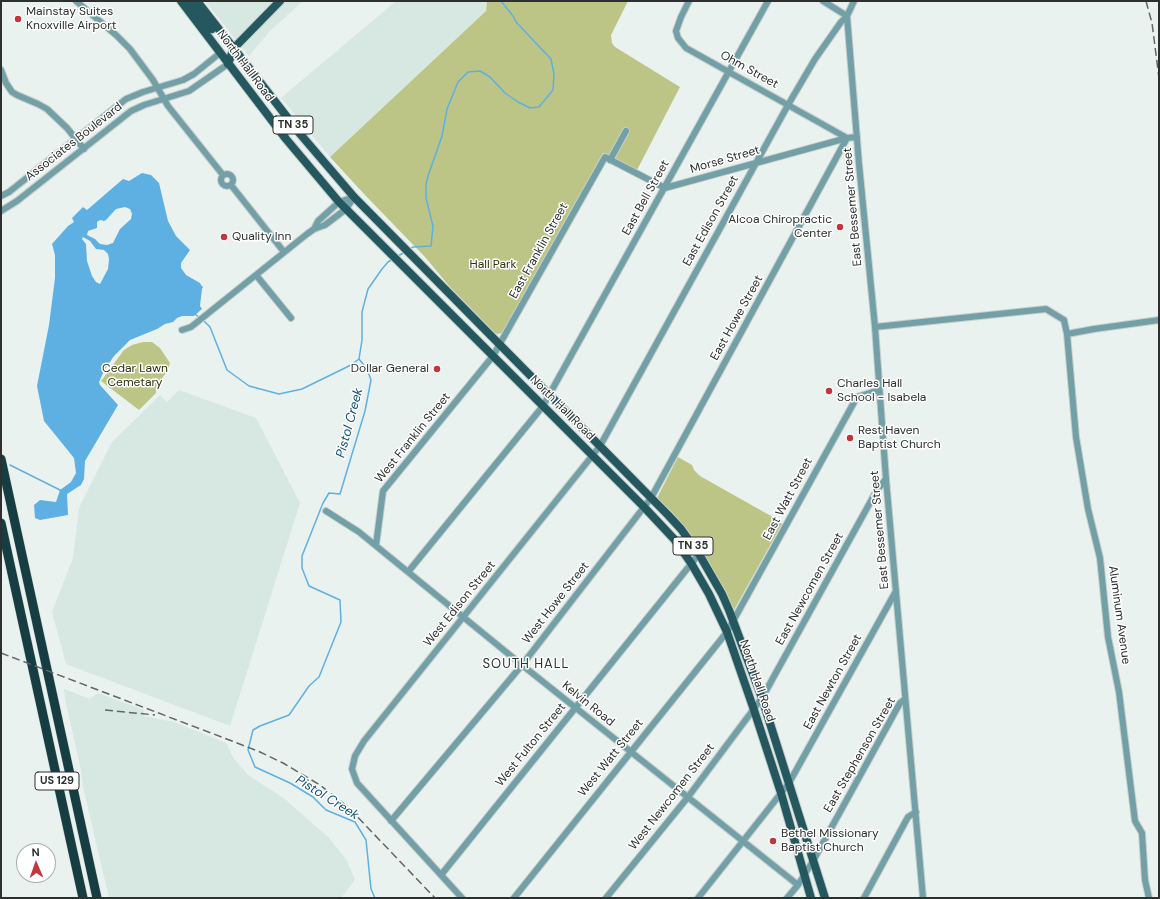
<!DOCTYPE html>
<html>
<head>
<meta charset="utf-8">
<style>
	body { margin:0 }
	#map { position:relative; width:1160px; height:899px; overflow:hidden; background:#eaf2f0; font-family:"DM Sans",sans-serif }
	canvas { display:block }
	.frame { position:absolute; inset:0; border:2px solid #2d302f; pointer-events:none }
	.north { position:absolute; left:16px; top:843px; width:40px; height:40px; box-sizing:border-box; background:#fff; border:1px solid #abacac; border-radius:50%; rotate:358deg; font-size:11px; font-weight:700; line-height:16px; text-align:center; color:#2d302f }
	.north::after { content:''; display:block; margin:auto; width:14px; height:18px; background:#c4343d; clip-path:polygon(50% 0,100% 100%,50% 72%,0 100%) }
</style>
</head>
<body>
<div id="map">
<canvas width="1160" height="899"></canvas>
<div class="frame"></div>
<div class="north">N</div>
</div>
<script>
const ctx = document.querySelector('canvas').getContext('2d');
ctx.lineJoin = 'round';
function paint(path, color) { ctx.fillStyle = color; ctx.fill(path, 'evenodd'); }
const toPath = rows => new Path2D(rows.map(r => 'M' + r).join(''));
function stroke(path, color, width, dash) { ctx.strokeStyle = color; ctx.lineWidth = width; ctx.lineCap = dash ? 'butt' : 'round'; ctx.setLineDash(dash || []); ctx.stroke(path); }
function write(font, color, halo, rows, align = 'center') {
  ctx.font = font + ' "DM Sans",sans-serif'; ctx.lineWidth = 3; ctx.setLineDash([]); ctx.textBaseline = 'middle'; ctx.strokeStyle = halo; ctx.fillStyle = color; for (const [text, x, y, turn = 0] of rows) {
    ctx.save(); ctx.translate(x, y); ctx.rotate((+turn || 0) * Math.PI / 180); ctx.textAlign = isNaN(turn) ? turn : align; if (halo) ctx.strokeText(text, 0, 0); ctx.fillText(text, 0, 0); ctx.restore();
  }
}
const built = toPath([
	[205,1,303,1,270,31,249,56],
	[396,1,487,1,486,11,330,157,281,98],
	[179,390,256,418,300,503,230,726,66,664,52,612,73,558,79,508,112,442,160,395,167,402],
	[64,689,90,699,98,693,144,710,144,716,174,722,226,743,234,759,248,775,285,799,329,838,346,859,355,879,349,888,341,898,109,898,83,787,81,770,65,699]
]);
const green = toPath([
	[487,1,628,1,611,35,612,43,615,47,680,87,637,170,603,153,506,329,502,333,498,334,495,333,450,287,425,257,365,195,330,157,486,11],
	[143,342,152,342,160,348,170,363,169,366,168,370,156,387,156,393,139,410,101,381,124,350,132,345],
	[678,457,692,465,694,470,700,476,771,516,782,524,734,610,733,610,719,581,698,545,657,498]
]);
const water = toPath([
	[142,173,151,175,159,183,168,221,176,236,190,250,181,263,181,268,186,275,200,283,201,285,203,287,202,289,200,306,202,309,194,316,182,316,177,318,173,322,165,324,157,329,130,340,114,356,105,369,99,382,100,385,118,405,85,461,84,479,81,485,67,494,68,515,40,520,35,518,34,505,40,500,56,502,60,490,71,482,76,473,74,458,44,421,37,386,49,325,55,278,55,255,52,244,68,226,74,222,72,218,83,207,87,210,123,179,129,181],
	[125,207,130,209,132,214,131,219,120,229,113,243,107,245,100,244,95,239,87,235,88,231,97,228,97,222,100,220,104,221,106,220,116,209],
	[83,237,90,241,96,249,104,250,108,254,109,259,108,269,100,284,96,282,92,276,87,261,86,244,82,239]
]);
const stream = toPath([
	[410,249,413,247,431,246,433,226,426,198,426,184,428,176,442,136,447,109,458,82,468,72,480,71,490,77,505,93,518,102,530,108,539,107,553,90,554,74,551,59,516,22,513,16,501,1],
	[398,256,405,252],
	[195,314,200,318],
	[203,320,210,327,227,370,249,386,279,394,302,389,351,365,359,359],
	[10,465,60,490],
	[375,898,371,889,366,840,355,822,326,810,313,797,290,783,255,767,248,750,253,730,260,726,289,715,309,686,319,677,341,622,340,600,309,586,302,568,302,556,323,503,329,493,340,494,365,411,371,380,367,369,359,359,362,340,362,312,368,289,382,269,388,262,393,259]
]);
const minor = toPath([
	[76,1,116,35,130,49,153,80,168,106,223,175],
	[823,1,847,16,859,164,875,327,886,479,923,898],
	[1,70,6,83,12,92,17,95,38,104,47,109,67,128,84,149],
	[610,160,626,131],
	'221 180a6 6 0 1 1 12 0a6 6 0 1 1-12 0Z',
	[231,185,284,252],
	[1,196,9,192,126,99,143,92,183,80,194,74,220,53],
	[1,211,17,201,131,111,144,105,189,91,228,64],
	[314,229,318,221,339,202,354,197],
	[256,275,291,318],
	[875,327,1046,309,1064,320,1067,334,1076,437,1088,509,1100,558,1108,637,1119,692,1135,821,1142,833,1145,880,1149,898],
	[182,330,191,327,307,234,314,229,325,225,346,209,354,197],
	[1067,334,1094,329,1159,320],
	[326,511,359,532,522,665,798,885],
	[376,545,383,491,493,356,605,157,665,188,847,138,857,137],
	[408,572,543,406,768,1],
	[391,821,522,665,651,498,847,138,686,48,678,38,676,31,681,17,689,1],
	[441,875,699,554],
	[462,898,357,783,352,769,355,756,364,741,600,446,788,105,815,59,841,22,847,16,854,1],
	[514,898,727,632,857,397,879,390],
	[606,898,688,797,762,698,877,490,886,479],
	[698,898,789,783,896,591],
	[787,898,798,885,813,861,900,703,905,699],
	[864,898,908,817,916,812]
]);
const major = toPath([
	[181,1,286,139,339,202,644,507,674,539,691,563,709,594,727,632,754,710,781,793,811,898],
	[190,1,212,29],
	[197,1,301,135,354,197,668,515,681,529,699,554,722,594,729,610,762,698,825,898],
	[228,64,234,48,280,1]
]);
const highway = toPath([
	[1,459,97,898],
	[1,523,83,898]
]);
const rail = toPath([
	[1146,1,1152,23,1159,78],
	[1,653,232,741,260,752,283,763,320,785,348,807,435,898],
	[105,710,155,715]
]);
const markers = [
	[18,19,4,"#c4343d"],
	[840,227,4,"#c4343d"],
	[224,237,4,"#c4343d"],
	[437,369,4,"#c4343d"],
	[829,391,4,"#c4343d"],
	[850,438,4,"#c4343d"],
	[773,841,4,"#c4343d"]
];
const shields = [
	[293,125,40],
	[693,546,40],
	[57,781,44]
];
const shieldNames = [
	["TN 35",293,125],
	["TN 35",693,546],
	["US 129",57,781]
];
const poiNames = [
	["Mainstay Suites",26,12],
	["Knoxville Airport",26,26],
	["Alcoa Chiropractic",832,220,"right"],
	["Center",832,234,"right"],
	["Quality Inn",232,237],
	["Dollar General",429,369,"right"],
	["Charles Hall",837,384],
	["School - Isabela",837,398],
	["Rest Haven",858,431],
	["Baptist Church",858,445],
	["Bethel Missionary",781,834],
	["Baptist Church",781,848]
];
const streetNames = [
	["North Hall Road",245,66,53],
	["Ohm Street",749,70,29],
	["Associates Boulevard",74,142,-38],
	["Morse Street",725,160,-16],
	["East Bell Street",646,198,-61],
	["East Bessemer Street",853,207,-95],
	["East Edison Street",711,221,-61],
	["East Franklin Street",539,251,-61],
	["East Howe Street",737,318,-61],
	["North Hall Road",562,408,45],
	["West Franklin Street",413,438,-51],
	["East Watt Street",788,499,-62],
	["East Bessemer Street",880,530,-95],
	["East Newcomen Street",810,589,-61],
	["West Howe Street",556,603,-52],
	["West Edison Street",460,604,-51],
	["Aluminum Avenue",1119,615,82],
	["North Hall Road",757,681,71],
	["East Newton Street",833,682,-61],
	["Kelvin Road",588,704,39],
	["West Fulton Street",531,745,-51],
	["East Stephenson Street",860,755,-60],
	["West Watt Street",611,758,-51],
	["West Newcomen Street",672,797,-52]
];
const parkNames = [
	["Hall Park",493,265],
	["Cedar Lawn",135,369],
	["Cemetary",135,383]
];
const waterNames = [
	["Pistol Creek",350,423,-75],
	["Pistol Creek",327,798,32]
];
const neighbourhoodNames = [
	["SOUTH HALL",526,665]
];
paint(built, '#d7e7e2');
paint(green, '#bcc585');
paint(water, '#5eb0e3');
stroke(stream, '#5eb0e3', 1.5);
stroke(minor, '#c8cfcd', 8);
stroke(major, '#c8cfcd', 10);
stroke(highway, '#c8cfcd', 10);
stroke(minor, '#73a0a6', 6);
stroke(major, '#24575e', 8);
stroke(highway, '#163d42', 9);
stroke(rail, '#626665', 1.5, [8, 4]);
for (const [x, y, r, color] of markers) { const dot = new Path2D(); dot.arc(x, y, r, 0, 2 * Math.PI); ctx.fillStyle = color; ctx.fill(dot); stroke(dot, '#fff', 1.5); }
for (const [x, y, w] of shields) { const box = new Path2D(); box.roundRect(x - w / 2, y - 9, w, 18, 3); ctx.fillStyle = '#fff'; ctx.fill(box); stroke(box, '#2d302f', 1); }
write('bold 11px', '#2d302f', null, shieldNames);
write('12px', '#2d302f', '#fff', poiNames, 'left');
write('12px', '#2d302f', '#fff', streetNames);
write('12px', '#2f330e', '#fff', parkNames);
write('italic 13px', '#115274', '#fff', waterNames);
ctx.letterSpacing = '1px';
write('13px', '#2d3331', '#fff', neighbourhoodNames);
ctx.letterSpacing = '0px';
</script>
</body>
</html>
